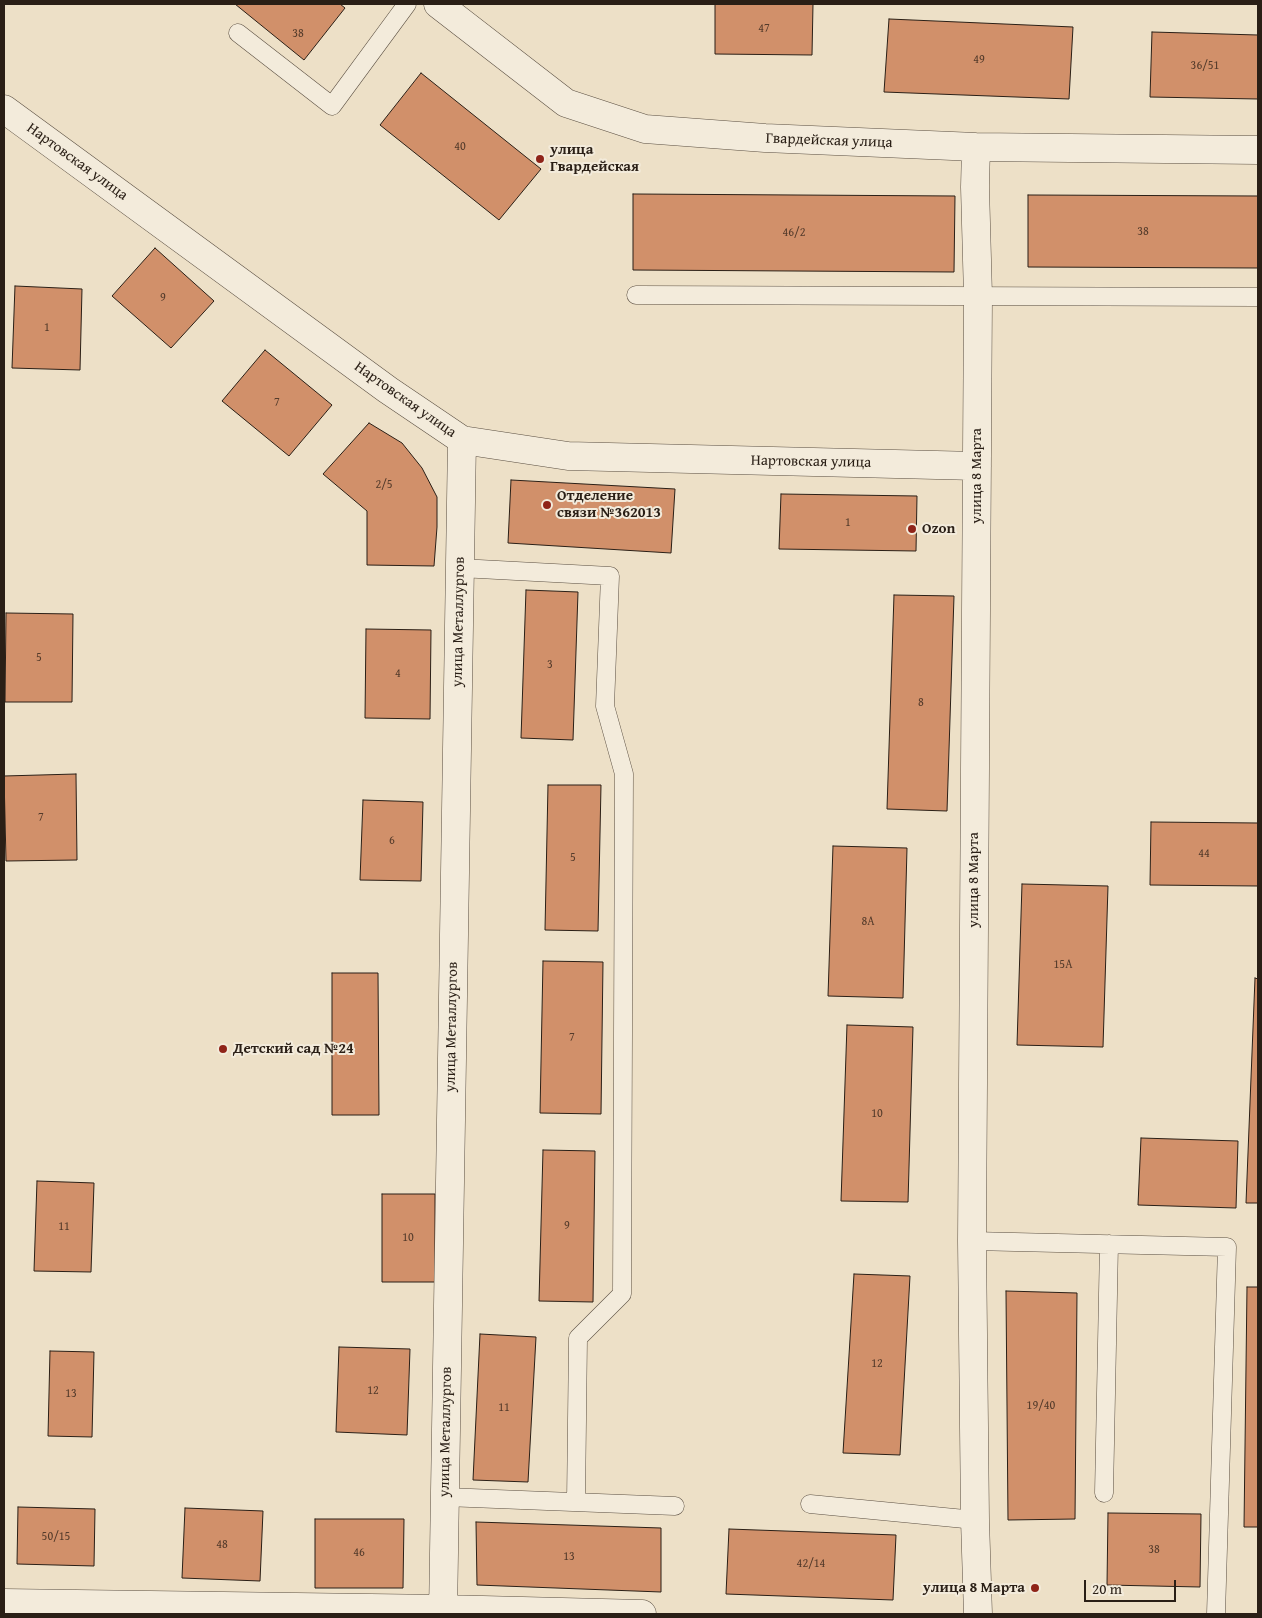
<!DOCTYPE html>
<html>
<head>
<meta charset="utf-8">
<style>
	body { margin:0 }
	#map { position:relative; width:1262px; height:1618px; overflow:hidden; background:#ede0c7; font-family:"Gentium Book Plus",serif }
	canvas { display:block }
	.frame { position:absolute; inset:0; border:5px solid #2a1f16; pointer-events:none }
	.scale { position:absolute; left:1084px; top:1580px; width:92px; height:22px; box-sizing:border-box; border:2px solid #2a1f16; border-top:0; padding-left:6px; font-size:15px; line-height:18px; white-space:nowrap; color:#2a1f16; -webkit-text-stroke:4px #f3ebdb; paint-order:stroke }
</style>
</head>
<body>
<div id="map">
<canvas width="1262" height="1618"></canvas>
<div class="frame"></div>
<div class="scale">20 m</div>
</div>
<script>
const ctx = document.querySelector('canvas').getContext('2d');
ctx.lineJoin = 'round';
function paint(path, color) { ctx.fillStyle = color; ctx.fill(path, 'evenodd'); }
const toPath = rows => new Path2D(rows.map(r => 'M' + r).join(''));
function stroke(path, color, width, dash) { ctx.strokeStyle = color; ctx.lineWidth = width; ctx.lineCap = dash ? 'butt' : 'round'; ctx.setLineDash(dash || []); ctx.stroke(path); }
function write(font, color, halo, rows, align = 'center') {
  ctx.font = font + ' "Gentium Book Plus",serif'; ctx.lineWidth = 4; ctx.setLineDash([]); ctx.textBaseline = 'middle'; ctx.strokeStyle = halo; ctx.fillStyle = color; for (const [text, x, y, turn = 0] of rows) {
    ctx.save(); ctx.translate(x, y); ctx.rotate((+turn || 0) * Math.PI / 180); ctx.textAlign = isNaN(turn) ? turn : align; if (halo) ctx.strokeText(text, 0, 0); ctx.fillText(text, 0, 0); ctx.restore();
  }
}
const building = toPath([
	[235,4,340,4,345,8,304,60,235,4],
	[715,4,813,4,812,55,715,54,715,4],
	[889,19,1073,27,1069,99,884,92,889,19],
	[1152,32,1258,35,1258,99,1150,97,1152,32],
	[421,73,541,169,499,220,380,125,421,73],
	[633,194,955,196,954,272,633,270,633,194],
	[1028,195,1258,196,1258,268,1028,267,1028,195],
	[155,248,214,301,171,348,112,296,155,248],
	[15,286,82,289,80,370,12,368,15,286],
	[265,350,332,405,289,456,222,401,265,350],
	[369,423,402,443,422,468,437,497,437,527,434,566,367,565,367,511,323,474,369,423],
	[511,480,675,489,671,553,508,543,511,480],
	[781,494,917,496,916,551,779,549,781,494],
	[526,590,578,592,573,740,521,738,526,590],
	[894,595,954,596,947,811,887,809,894,595],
	[6,613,73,614,72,702,5,702,6,613],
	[366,629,431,630,430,719,365,718,366,629],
	[76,774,77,860,6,861,4,776,76,774],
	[548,785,601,785,598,931,545,930,548,785],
	[363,800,423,802,421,881,360,880,363,800],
	[1151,822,1258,823,1258,886,1150,885,1151,822],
	[833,846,907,848,903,998,828,996,833,846],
	[1022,884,1108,886,1103,1047,1017,1045,1022,884],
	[543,961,603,962,601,1114,540,1113,543,961],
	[332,973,378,973,379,1115,332,1115,332,973],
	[1255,978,1258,979,1258,1203,1246,1203,1255,978],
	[847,1025,913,1027,908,1202,841,1201,847,1025],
	[1141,1138,1238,1141,1236,1208,1138,1205,1141,1138],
	[543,1150,595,1151,593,1302,539,1301,543,1150],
	[37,1181,94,1183,91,1272,34,1271,37,1181],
	[382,1194,435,1194,435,1282,382,1282,382,1194],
	[854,1274,910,1276,900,1455,843,1453,854,1274],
	[1247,1287,1258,1287,1258,1527,1244,1527,1247,1287],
	[1006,1291,1077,1293,1075,1519,1008,1520,1006,1291],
	[480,1334,536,1337,528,1482,473,1480,480,1334],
	[339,1347,410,1349,407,1435,336,1432,339,1347],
	[50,1351,94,1352,92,1437,48,1436,50,1351],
	[18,1507,95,1509,94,1566,17,1564,18,1507],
	[185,1508,263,1511,260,1581,182,1578,185,1508],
	[1108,1513,1201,1514,1200,1587,1107,1585,1108,1513],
	[315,1519,404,1519,403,1588,315,1588,315,1519],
	[476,1522,661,1528,661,1592,477,1585,476,1522],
	[729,1529,896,1535,893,1600,726,1594,729,1529]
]);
const service = toPath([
	[238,33,332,106,407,4],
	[636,295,1258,297],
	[460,568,610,576,605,706,624,774,622,1294,578,1338,576,1502],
	[972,1241,1227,1247,1216,1614],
	[1104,1493,1109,1244],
	[445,1497,675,1506],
	[810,1504,975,1520]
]);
const minor = toPath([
	[438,4,566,103,645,129,765,138,976,147,1258,150],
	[4,109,388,390,462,440,568,456,977,466],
	[976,147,975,187,978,296,972,1241,975,1520,978,1614],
	[4,1603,443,1609,642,1614],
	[443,1614,462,440]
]);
const markers = [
	[540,159,5,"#8f2418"],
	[547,505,5,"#8f2418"],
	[912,529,5,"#8f2418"],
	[223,1049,5,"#8f2418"],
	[1035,1588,5,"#8f2418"]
];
const numberNames = [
	["47",764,29],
	["38",298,34],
	["49",979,60],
	["36/51",1205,66],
	["40",460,147],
	["38",1143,232],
	["46/2",794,233],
	["9",163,298],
	["1",47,328],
	["7",277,403],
	["2/5",384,485],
	["1",848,523],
	["5",39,658],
	["3",550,665],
	["4",398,674],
	["8",921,703],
	["7",41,818],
	["6",392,841],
	["44",1204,854],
	["5",573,858],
	["8А",868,922],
	["15А",1063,965],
	["7",572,1038],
	["10",877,1114],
	["9",567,1226],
	["11",64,1227],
	["10",408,1238],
	["12",877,1364],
	["12",373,1391],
	["13",71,1394],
	["19/40",1041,1406],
	["11",504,1408],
	["50/15",56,1537],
	["48",222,1545],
	["38",1154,1550],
	["46",359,1553],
	["13",569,1557],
	["42/14",811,1564]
];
const streetNames = [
	["Гвардейская улица",829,141,2],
	["Нартовская улица",77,162,36],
	["Нартовская улица",405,400,35],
	["Нартовская улица",811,462,1],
	["улица 8 Марта",977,476,-90],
	["улица Металлургов",459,622,-89],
	["улица 8 Марта",974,880,-90],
	["улица Металлургов",452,1027,-89],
	["улица Металлургов",446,1432,-89]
];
const poiNames = [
	["улица",550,150],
	["Гвардейская",550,167],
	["Отделение",557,496],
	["связи №362013",557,513],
	["Ozon",922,529],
	["Детский сад №24",233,1049],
	["улица 8 Марта",1025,1588,"right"]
];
paint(building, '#d1906a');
stroke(building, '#2a1f16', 1);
stroke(service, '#5b4f42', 19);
stroke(minor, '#5b4f42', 29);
stroke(service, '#f3ebdb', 18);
stroke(minor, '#f3ebdb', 28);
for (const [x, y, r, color] of markers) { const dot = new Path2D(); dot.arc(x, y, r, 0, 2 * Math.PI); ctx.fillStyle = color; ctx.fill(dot); stroke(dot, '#f3ebdb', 2); }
write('12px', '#543b2b', null, numberNames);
write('15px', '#2a1f16', '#f3ebdb', streetNames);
write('bold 15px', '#2a1f16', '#f3ebdb', poiNames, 'left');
</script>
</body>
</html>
